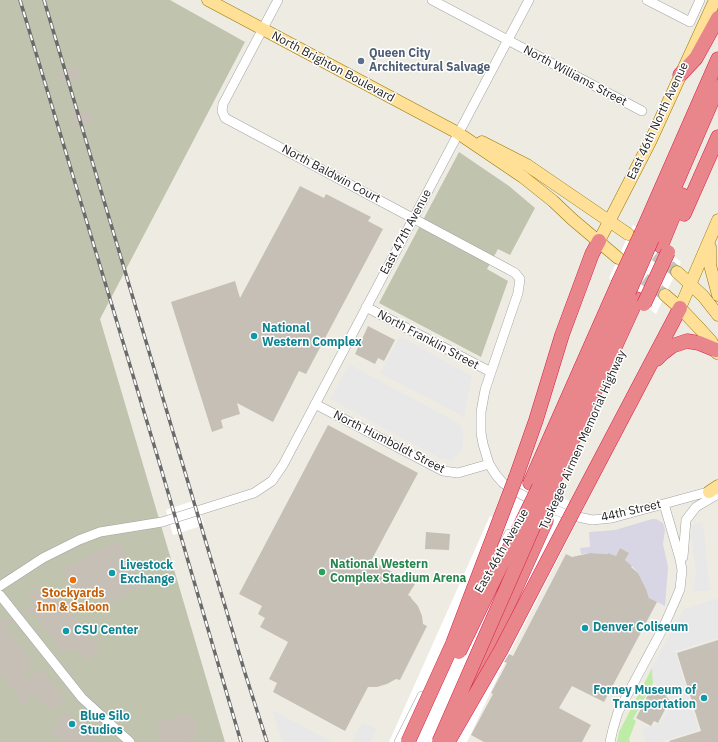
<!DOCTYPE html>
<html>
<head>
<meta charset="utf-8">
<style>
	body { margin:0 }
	canvas { display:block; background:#eeece2 }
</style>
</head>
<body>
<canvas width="718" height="742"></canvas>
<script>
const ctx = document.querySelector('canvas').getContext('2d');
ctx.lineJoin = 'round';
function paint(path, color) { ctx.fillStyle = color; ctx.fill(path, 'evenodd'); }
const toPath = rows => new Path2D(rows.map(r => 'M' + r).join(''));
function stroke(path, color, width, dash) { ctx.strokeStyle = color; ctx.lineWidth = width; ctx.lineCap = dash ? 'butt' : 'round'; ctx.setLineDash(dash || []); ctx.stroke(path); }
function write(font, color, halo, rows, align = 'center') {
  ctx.font = font + ' "IBM Plex Sans",sans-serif'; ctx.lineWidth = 3; ctx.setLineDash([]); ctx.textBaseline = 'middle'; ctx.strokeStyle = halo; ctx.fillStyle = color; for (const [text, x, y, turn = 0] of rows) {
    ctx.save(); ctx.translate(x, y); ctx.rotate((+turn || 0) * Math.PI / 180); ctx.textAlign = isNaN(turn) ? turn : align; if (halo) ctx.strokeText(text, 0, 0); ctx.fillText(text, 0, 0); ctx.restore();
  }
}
const construction = toPath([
	[0,0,170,0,245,42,100,319,225,742,0,742],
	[459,152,509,186,535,208,510,255,498,249,487,269,508,281,481,357,379,303]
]);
const grass = toPath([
	[652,668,653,683,633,719,636,721,629,739,630,742,617,742,619,732]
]);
const parking = toPath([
	[400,336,472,376,464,417,380,373],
	[349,364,460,424,463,432,463,443,460,453,452,460,441,459,330,399],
	[703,522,710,591,693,591,696,571,691,535,692,528,692,525],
	[718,598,718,638,675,651,699,730,660,742,645,742,642,729,659,723,666,713,671,701,668,691,653,683,652,667,684,609],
	[272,710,333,742,282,742],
	[362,722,377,729,370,742,352,742]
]);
const plaza = toPath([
	[652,519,656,519,663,523,665,530,663,544,668,567,665,606,649,598,646,589,638,573,632,566,625,560,629,553,620,548,616,556,608,553,608,554,590,553,581,554,580,548,590,547,589,532,615,530]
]);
const pier = toPath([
	[633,225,681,262,656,314,609,278],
	[512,475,584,508,504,664,467,742,389,742,490,516,495,518],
	[196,500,204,525,173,535,166,510]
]);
const building = toPath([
	[77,66,80,79,62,84,58,72],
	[89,109,93,121,74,127,71,115],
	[300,186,324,198,326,194,371,217,368,221,383,229,306,374,299,371,273,422,237,403,240,414,221,420,223,428,212,432,171,302,235,281,240,298],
	[368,326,395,340,384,361,378,358,375,364,355,354],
	[328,425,418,473,371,561,415,584,408,595,411,597,411,598,418,606,422,616,423,624,427,626,400,680,396,679,387,684,377,687,368,687,345,731,273,692,277,683,269,679,288,642,260,627,265,618,258,614,262,606,239,594],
	[426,532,450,534,449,550,425,549],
	[119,540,142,586,104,605,95,586,75,596,62,569],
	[620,548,629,553,625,560,632,566,631,567,638,573,646,589,649,598,657,602,604,702,572,686,566,696,559,708,591,725,582,742,484,742,471,735,493,694,491,693,507,663,504,662,509,654,513,656,566,554,572,557,590,553,608,554,608,553,616,556],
	[36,587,42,595,50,589,62,603,65,602,100,650,87,661,78,649,74,652,70,648,64,654,33,614,25,617,21,612,35,606,27,594],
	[10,617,14,622,5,626,32,662,25,681,42,668,66,699,49,712,35,694,23,704,0,673,0,620,1,621],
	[718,640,718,742,670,742,669,741,701,731,677,653],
	[652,687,657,690,659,687,669,692,666,697,670,700,658,723,654,721,651,726,636,718],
	[62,712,99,731,93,742,67,742,51,734],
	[192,712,199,737,183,742,162,742,156,723]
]);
const majorTunnel = toPath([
	[641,244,677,272],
	[630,268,665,295]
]);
const minor = toPath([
	[278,0,223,104,222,111,225,118,506,268,515,273,520,279,518,293,491,372,485,390,481,412,481,433,483,444,489,464,496,475,503,483,511,489,532,500,565,514,592,520,612,518,715,490],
	[432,0,642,111],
	[647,0,690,22,700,0],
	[366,307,491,372],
	[315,404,443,471,458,473,489,464],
	[683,557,686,520,696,507,718,494],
	[0,586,43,558,79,540,100,532,162,522,254,493,272,481,283,465,529,0],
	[479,590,509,534],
	[0,595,82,698,130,742],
	[399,742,422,696],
	[610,742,613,729,618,712,663,628,675,601,680,589,682,570,680,559,664,504]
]);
const major = toPath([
	[208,0,458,133,523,177,553,201,572,219,618,258],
	[482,142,527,165,628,234],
	[599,241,650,142,715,0],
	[710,247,710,265,718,295],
	[677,272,703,296,718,315],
	[665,295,680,308,701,330,711,341,717,353],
	[680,308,718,220],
	[709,492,718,486]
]);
const highway = toPath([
	[680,75,696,58,718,18],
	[684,214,718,137],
	[642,232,718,59],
	[652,239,718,87],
	[661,246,682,195],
	[657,359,663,353,672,346,687,341,699,343,716,350],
	[516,477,536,420,562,335,592,254,599,241],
	[530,483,618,284],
	[539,487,629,292],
	[549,491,637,299],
	[577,504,680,308],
	[463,705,546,521]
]);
const rail = toPath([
	[20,0,160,465,241,742],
	[44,0,245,673,267,742]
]);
const highwayBridge = toPath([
	[618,284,642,232],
	[629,292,652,239],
	[644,304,668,252],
	[459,652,539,487],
	[408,742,453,643,516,477],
	[439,742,549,491],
	[448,742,501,650,577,504]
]);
const markers = [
	[361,61,4,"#5c6f8a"],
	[254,336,4,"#0f9aa8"],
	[322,572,4,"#2e9e5b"],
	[112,573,4,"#0f9aa8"],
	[73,580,4,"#e8710a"],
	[585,628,4,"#0f9aa8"],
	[66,631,4,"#0f9aa8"],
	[704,698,4,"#0f9aa8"],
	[72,724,4,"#0f9aa8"]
];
const serviceNames = [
	["Queen City",369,54],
	["Architectural Salvage",369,68]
];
const streetNames = [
	["North Brighton Boulevard",333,67,28],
	["North Williams Street",575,76,28],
	["East 46th North Avenue",658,121,-65],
	["North Baldwin Court",331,174,28],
	["East 47th Avenue",406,232,-62],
	["North Franklin Street",428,340,28],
	["Tuskegee Airmen Memorial Highway",583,440,-66],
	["North Humboldt Street",389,442,27],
	["44th Street",631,511,-13],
	["East 46th Avenue",502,551,-60]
];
const cultureNames = [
	["National",262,329],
	["Western Complex",262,343],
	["Livestock",120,566],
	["Exchange",120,580],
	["Denver Coliseum",593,628],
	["CSU Center",74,631],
	["Forney Museum of",696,691,"right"],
	["Transportation",696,705,"right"],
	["Blue Silo",80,717],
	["Studios",80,731]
];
const leisureNames = [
	["National Western",330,565],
	["Complex Stadium Arena",330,579]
];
const foodNames = [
	["Stockyards",73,594],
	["Inn & Saloon",73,608]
];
paint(construction, '#c0c3ad');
paint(grass, '#beeba5');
paint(parking, '#e8e8e8');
paint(plaza, '#d8d6e4');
paint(pier, '#fff');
paint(building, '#c6bfb5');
stroke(majorTunnel, '#c4c2ba', 12, [12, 6]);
stroke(minor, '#a3a3a3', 10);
stroke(major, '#957800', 13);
stroke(highway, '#dd1e45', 15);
stroke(minor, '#fff', 9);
stroke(major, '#ffe096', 12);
stroke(highway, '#e9868b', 14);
stroke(rail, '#6a6a6a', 3.5);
stroke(rail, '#fff', 2, [6]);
stroke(highwayBridge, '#dd1e45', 15, []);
stroke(highwayBridge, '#e9868b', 14);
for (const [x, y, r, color] of markers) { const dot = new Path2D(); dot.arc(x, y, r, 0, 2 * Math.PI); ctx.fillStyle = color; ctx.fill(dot); stroke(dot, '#fff', 1.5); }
write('bold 12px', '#4e5e75', '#fff', serviceNames, 'left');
write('12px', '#1c1c1c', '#fff', streetNames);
write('bold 12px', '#0d838f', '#fff', cultureNames, 'left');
write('bold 12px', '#27864d', '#fff', leisureNames, 'left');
write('bold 12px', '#c56008', '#fff', foodNames);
</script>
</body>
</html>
